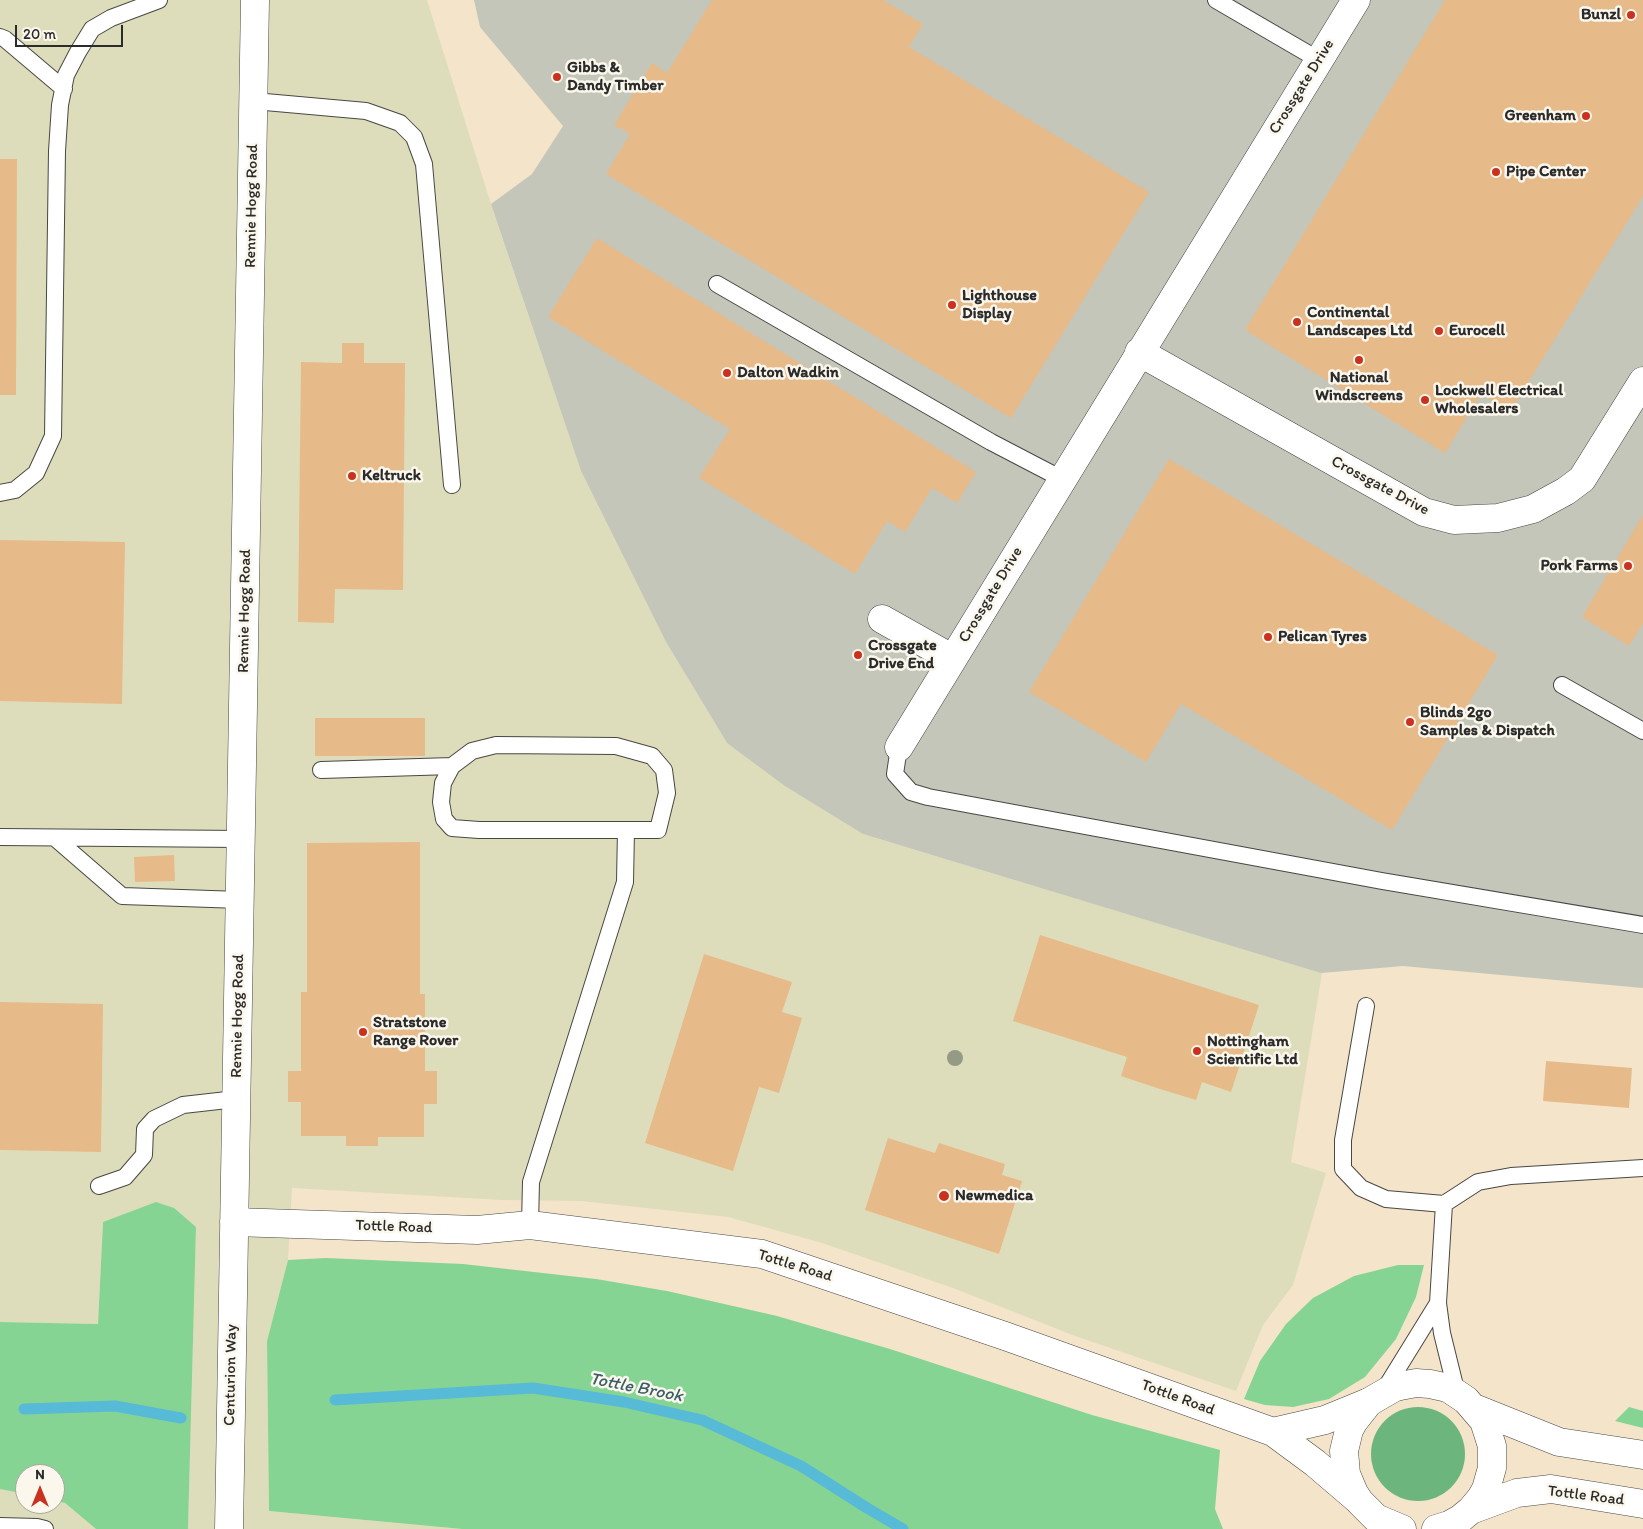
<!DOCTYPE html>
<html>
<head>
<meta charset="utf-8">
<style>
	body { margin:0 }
	#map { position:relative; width:1643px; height:1529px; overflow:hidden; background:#f4e4ca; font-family:Itim,sans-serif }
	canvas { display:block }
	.north { position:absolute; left:15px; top:1464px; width:50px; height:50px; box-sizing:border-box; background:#fbf7ec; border:1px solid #a8a59f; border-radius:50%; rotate:0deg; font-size:14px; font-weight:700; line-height:20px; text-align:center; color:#2b2b2b }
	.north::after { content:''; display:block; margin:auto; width:18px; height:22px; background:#c8321e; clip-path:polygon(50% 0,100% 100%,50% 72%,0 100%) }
	.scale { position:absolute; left:15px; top:25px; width:108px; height:22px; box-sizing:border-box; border:2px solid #2b2b2b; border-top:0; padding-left:6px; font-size:15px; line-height:18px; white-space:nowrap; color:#2b2b2b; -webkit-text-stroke:4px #fbf7ec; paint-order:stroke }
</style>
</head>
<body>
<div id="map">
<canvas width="1643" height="1529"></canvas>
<div class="north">N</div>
<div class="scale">20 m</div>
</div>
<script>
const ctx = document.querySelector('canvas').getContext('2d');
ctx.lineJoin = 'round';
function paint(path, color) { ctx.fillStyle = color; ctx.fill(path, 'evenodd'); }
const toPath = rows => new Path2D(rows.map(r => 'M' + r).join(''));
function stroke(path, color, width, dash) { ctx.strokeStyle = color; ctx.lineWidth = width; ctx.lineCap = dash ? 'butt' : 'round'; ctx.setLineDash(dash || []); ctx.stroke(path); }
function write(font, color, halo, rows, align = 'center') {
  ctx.font = font + ' Itim,sans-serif'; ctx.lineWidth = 5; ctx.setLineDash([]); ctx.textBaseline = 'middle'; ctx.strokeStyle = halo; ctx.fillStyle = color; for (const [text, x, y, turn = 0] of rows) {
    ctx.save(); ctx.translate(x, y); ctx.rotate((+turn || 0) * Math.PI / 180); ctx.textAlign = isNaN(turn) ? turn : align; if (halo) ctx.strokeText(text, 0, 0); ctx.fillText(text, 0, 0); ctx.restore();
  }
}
const built = toPath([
	[0,0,427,0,491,204,581,471,666,642,727,743,863,834,1322,973,1291,1162,1326,1173,1293,1285,1263,1325,1236,1391,1075,1336,953,1288,822,1243,728,1217,581,1201,502,1200,292,1188,288,1260,267,1341,269,1511,462,1529,188,1529,196,1227,103,1222,98,1324,0,1322],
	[0,1489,25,1494,25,1504,55,1504,55,1501,65,1503,96,1529,0,1529]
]);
const industrial = toPath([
	[474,0,1643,0,1643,988,1403,966,1321,973,863,834,785,786,727,743,666,642,581,471,491,204,532,174,563,126,480,27]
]);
const green = toPath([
	[156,1202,174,1208,196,1227,188,1529,96,1529,65,1503,55,1501,55,1474,25,1474,25,1494,0,1489,0,1322,98,1324,103,1222],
	[326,1258,463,1264,596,1279,667,1291,777,1316,890,1349,1092,1415,1220,1450,1215,1509,1223,1529,462,1529,269,1511,267,1341,288,1260],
	[1398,1265,1424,1265,1416,1297,1396,1339,1365,1377,1329,1399,1293,1407,1265,1405,1244,1399,1260,1361,1286,1324,1313,1298,1354,1276],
	[1629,1407,1643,1411,1643,1428,1615,1421]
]);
const forest = toPath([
	'1371 1454a47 47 0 1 1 94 0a47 47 0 1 1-94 0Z'
]);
const stream = toPath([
	[335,1400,533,1388,624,1402,702,1420,801,1466,867,1508,903,1529],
	[24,1409,115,1406,181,1418]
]);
const building = toPath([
	[712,0,883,0,923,24,909,47,1149,192,1011,418,606,174,630,134,614,125,652,63,667,73],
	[1445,0,1643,0,1643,196,1510,412,1481,394,1445,453,1245,330],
	[0,159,17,159,16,395,0,395],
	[597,238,976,472,957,503,932,488,905,532,887,521,855,574,699,478,730,429,548,317],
	[342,343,364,343,364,363,405,363,403,590,335,589,334,623,298,622,301,362,342,363],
	[1169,459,1498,655,1392,830,1181,704,1146,762,1029,692],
	[1643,515,1643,623,1629,646,1582,617],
	[0,540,125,542,122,704,0,701],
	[315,718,425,718,425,756,315,756],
	[420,842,420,994,425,994,425,1071,437,1071,437,1104,424,1104,424,1137,378,1137,378,1146,346,1146,346,1136,301,1136,301,1102,288,1102,288,1071,301,1071,301,992,307,992,307,843],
	[174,855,175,881,135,882,134,857],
	[1040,935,1259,1005,1231,1092,1202,1082,1196,1100,1160,1089,1121,1076,1127,1057,1013,1021],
	[704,954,792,982,782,1012,802,1018,779,1093,759,1087,733,1171,645,1143],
	[0,1002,103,1004,101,1152,0,1150],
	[1546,1061,1632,1068,1629,1108,1543,1101],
	[888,1138,935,1153,939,1143,1005,1164,1002,1175,1022,1181,999,1254,865,1210]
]);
const service = toPath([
	[1216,0,1319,60],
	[0,37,5,39,64,89],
	[254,101,366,111,400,123,414,137,424,164,452,485],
	[717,284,991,442,1062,479],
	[0,493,15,490,36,473,53,436,57,151,60,105,66,75,78,52,92,29,111,18,159,0],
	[1562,685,1643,731],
	[496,745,616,746,652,756,664,770,667,793,658,830,479,830,452,828,444,819,441,802,443,783,452,766,472,751,496,745],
	[899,747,895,774,911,792,928,797,1382,881,1643,925],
	[321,770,452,766],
	[0,837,242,839],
	[55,838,122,896,241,900],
	[1366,1006,1343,1140,1343,1169,1361,1188,1386,1199,1444,1204],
	[99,1186,125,1177,144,1155,145,1129,154,1119,183,1105,236,1099],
	[530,1225,531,1182,625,882,626,830],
	[1383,1392,1438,1303],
	[1457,1394,1442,1333,1438,1303,1444,1204,1478,1182,1511,1176,1643,1168],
	[0,1526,37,1527,45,1529]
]);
const minor = toPath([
	[1139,352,1424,512,1454,520,1498,518,1533,509,1566,491,1582,479,1643,381],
	[882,619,953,659],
	[899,747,1356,0],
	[234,1222,477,1230,530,1225,762,1254,1005,1336,1273,1432,1315,1463,1356,1498],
	[1273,1432,1325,1420,1369,1402],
	[229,1529,255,0]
]);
const tertiary = toPath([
	[1474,1408,1559,1442,1643,1455],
	[1471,1510,1517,1493,1551,1489,1643,1504],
	[1402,1529,1376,1518,1360,1502,1354,1493,1346,1474,1344,1451,1349,1430,1354,1421,1369,1402,1395,1387,1416,1383,1430,1384,1448,1388,1466,1400,1484,1421,1492,1446,1492,1468,1486,1489,1481,1498,1471,1510,1460,1519,1449,1525,1436,1529]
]);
const trees = [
	[955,1058]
];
const markers = [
	[1631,15,5,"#c8321e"],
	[557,77,5,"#c8321e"],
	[1586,116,5,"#c8321e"],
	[1496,172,5,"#c8321e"],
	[952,305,5,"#c8321e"],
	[1297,322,5,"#c8321e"],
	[1439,331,5,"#c8321e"],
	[1359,360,5,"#c8321e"],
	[727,373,5,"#c8321e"],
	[1425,400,5,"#c8321e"],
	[352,476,5,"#c8321e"],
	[1628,566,5,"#c8321e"],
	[1268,637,5,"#c8321e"],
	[858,655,5,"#c8321e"],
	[1410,722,5,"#c8321e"],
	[363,1032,5,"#c8321e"],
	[1197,1051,5,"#c8321e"],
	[944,1196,6,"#c8321e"]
];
const poiNames = [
	["Bunzl",1621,15,"right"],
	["Gibbs &",567,68],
	["Dandy Timber",567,86],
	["Greenham",1576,116,"right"],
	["Pipe Center",1506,172],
	["Lighthouse",962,296],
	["Display",962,314],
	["Continental",1307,313],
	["Landscapes Ltd",1307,331],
	["Eurocell",1449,331],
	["Dalton Wadkin",737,373],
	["National",1359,378,"center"],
	["Windscreens",1359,396,"center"],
	["Lockwell Electrical",1435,391],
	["Wholesalers",1435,409],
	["Keltruck",362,476],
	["Pork Farms",1618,566,"right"],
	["Pelican Tyres",1278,637],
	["Crossgate",868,646],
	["Drive End",868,664],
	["Blinds 2go",1420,713],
	["Samples & Dispatch",1420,731],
	["Stratstone",373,1023],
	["Range Rover",373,1041],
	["Nottingham",1207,1042],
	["Scientific Ltd",1207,1060],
	["Newmedica",955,1196]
];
const streetNames = [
	["Crossgate Drive",1302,87,-58],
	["Rennie Hogg Road",252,206,-89],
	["Crossgate Drive",1380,486,28],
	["Crossgate Drive",991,595,-59],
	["Rennie Hogg Road",245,611,-89],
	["Rennie Hogg Road",238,1016,-89],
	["Tottle Road",394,1227,2],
	["Tottle Road",795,1266,17],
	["Centurion Way",231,1375,-89],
	["Tottle Road",1178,1398,20],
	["Tottle Road",1586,1496,7]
];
const waterNames = [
	["Tottle Brook",636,1388,11]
];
paint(built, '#deddbb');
paint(industrial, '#c3c6b9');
paint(green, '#86d493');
paint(forest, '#6cb67d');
stroke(stream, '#57bad6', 11);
paint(building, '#e7ba8a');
stroke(service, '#494743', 18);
stroke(minor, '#494743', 29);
stroke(tertiary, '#494743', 29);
stroke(service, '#fff', 16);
stroke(minor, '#fff', 28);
stroke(tertiary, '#fff', 28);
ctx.fillStyle = '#949a84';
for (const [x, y] of trees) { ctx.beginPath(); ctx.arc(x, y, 8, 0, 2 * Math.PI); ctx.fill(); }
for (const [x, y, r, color] of markers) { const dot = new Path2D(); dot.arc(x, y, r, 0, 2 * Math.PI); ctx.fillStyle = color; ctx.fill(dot); stroke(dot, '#fbf7ec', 2); }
write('bold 16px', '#2b2b2b', '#fbf7ec', poiNames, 'left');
write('16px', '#2b2b2b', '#fbf7ec', streetNames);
write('italic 18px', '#3a5d67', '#fbf7ec', waterNames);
</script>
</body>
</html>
